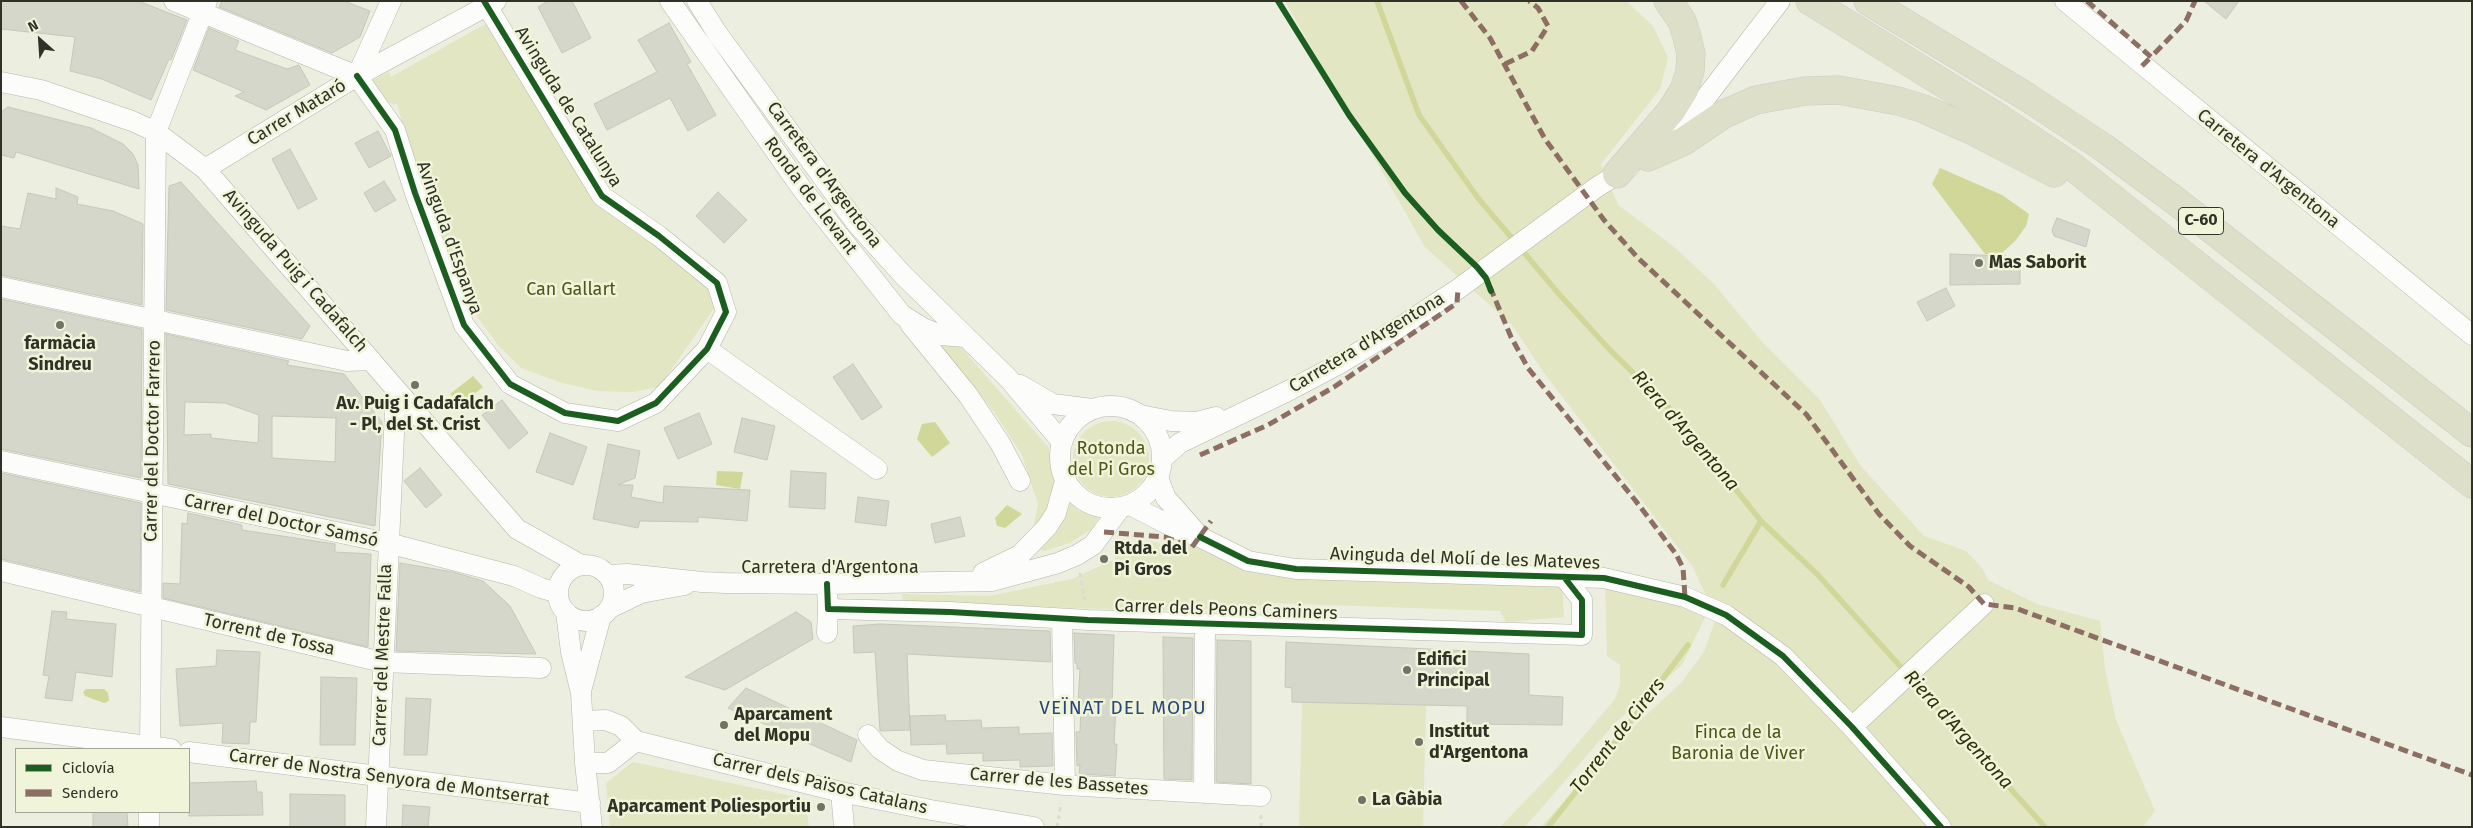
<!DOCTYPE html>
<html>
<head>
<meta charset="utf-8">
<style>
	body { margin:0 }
	#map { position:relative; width:2473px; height:828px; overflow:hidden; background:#eceedf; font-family:"Fira Sans",sans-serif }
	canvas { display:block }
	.frame { position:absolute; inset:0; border:2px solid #303127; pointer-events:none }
	.legend { position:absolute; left:15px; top:748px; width:175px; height:65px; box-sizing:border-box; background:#f0f4d9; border:1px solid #a3a692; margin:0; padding:6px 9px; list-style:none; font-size:15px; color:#303127 }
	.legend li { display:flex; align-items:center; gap:10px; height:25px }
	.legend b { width:25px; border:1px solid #a3a692 }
	.north { position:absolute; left:15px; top:15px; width:50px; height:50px; -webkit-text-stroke:4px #f0f4d9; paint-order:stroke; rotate:334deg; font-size:14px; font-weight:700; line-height:20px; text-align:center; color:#303127 }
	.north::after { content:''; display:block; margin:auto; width:18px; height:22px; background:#303127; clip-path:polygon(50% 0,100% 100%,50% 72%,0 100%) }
</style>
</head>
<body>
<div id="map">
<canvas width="2473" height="828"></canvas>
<div class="frame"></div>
<ul class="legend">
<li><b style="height:6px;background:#1b5e20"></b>Ciclovía</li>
<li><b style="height:6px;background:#8d6e63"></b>Sendero</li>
</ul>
<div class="north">N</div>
</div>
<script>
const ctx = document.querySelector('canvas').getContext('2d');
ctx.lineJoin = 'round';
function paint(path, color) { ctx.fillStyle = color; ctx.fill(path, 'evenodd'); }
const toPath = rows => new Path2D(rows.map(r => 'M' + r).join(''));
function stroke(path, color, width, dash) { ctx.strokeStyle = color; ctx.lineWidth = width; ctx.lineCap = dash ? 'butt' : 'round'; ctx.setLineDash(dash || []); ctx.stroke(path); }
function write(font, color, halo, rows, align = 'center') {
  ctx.font = font + ' "Fira Sans",sans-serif'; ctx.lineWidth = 5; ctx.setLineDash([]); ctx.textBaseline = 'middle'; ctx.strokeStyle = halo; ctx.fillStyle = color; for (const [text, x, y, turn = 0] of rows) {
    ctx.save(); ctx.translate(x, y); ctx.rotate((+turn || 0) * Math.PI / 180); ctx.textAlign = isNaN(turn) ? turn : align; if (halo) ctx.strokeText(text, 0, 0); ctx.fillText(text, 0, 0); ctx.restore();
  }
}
const green = toPath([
	[1285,1,1626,1,1653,26,1668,58,1660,89,1601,164,1618,205,1673,246,1714,284,1763,343,1820,400,1860,465,1924,536,1966,551,1982,568,1988,580,2037,604,2100,621,2105,669,2116,720,2155,811,2143,827,1541,827,1615,744,1681,683,1704,652,1716,618,1693,567,1547,377,1512,325,1425,247],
	[496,18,595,200,717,283,717,304,659,387,633,392,597,391,559,382,521,368,498,345,467,303,403,126,397,103,394,105,372,91,365,84,389,72,391,77],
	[935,339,958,344,1049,448,1052,472,1057,480,1052,507,1032,535,1038,504,1022,455,995,413],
	'1073 459a38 38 0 1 1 76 0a38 38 0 1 1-76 0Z',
	[1067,496,1079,511,1100,514,1093,528,1070,543,1044,551,1036,549],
	[1151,541,1181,549,1203,541,1248,567,1562,583,1564,617,1506,622,1500,611,1272,603,1241,611,1180,608,1160,611,903,602,902,594,989,596,1072,579,1113,560,1126,544],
	[1605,581,1708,611,1682,665,1614,724,1525,827,1500,827,1555,770,1615,699,1620,685,1620,665,1607,656],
	[1302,702,1426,705,1423,827,1299,827],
	[633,762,805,799,809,827,610,827,606,783]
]);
const water = toPath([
	[1940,168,2002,195,2029,214,2026,226,2016,240,2001,254,1985,254,1932,184],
	[473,376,483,387,462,404,450,394],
	[935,422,950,443,932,457,917,439,922,424],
	[717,471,743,472,740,489,716,485],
	[1007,505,1022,514,1005,528,997,526,995,518],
	[86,689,104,689,108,693,109,701,104,703,85,696,83,692]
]);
const stream = toPath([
	[1377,1,1419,115,1478,198,1559,294,1610,350,1678,417,1761,521,1818,575,2045,827],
	[1723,585,1761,521],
	[1548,827,1626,728,1688,645]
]);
const building = toPath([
	[1,1,138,1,187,20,171,60,169,59,151,100,102,79,70,71,75,37,1,29,1,1],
	[222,1,344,1,370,11,360,37,332,53,219,7,222,1],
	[548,1,572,1,591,38,562,53,538,7,548,1],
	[2204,1,2239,1,2226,19,2204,1],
	[669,23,691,62,687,64,716,115,688,131,670,98,607,130,594,104,657,72,638,40,669,23],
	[209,28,239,41,235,50,287,69,299,65,310,85,266,110,235,96,244,92,193,70,209,28],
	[8,107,91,128,123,144,133,154,138,165,139,189,16,152,14,158,1,155,1,112,8,107],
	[378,131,391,156,369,168,355,143,378,131],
	[290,149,317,199,298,209,272,159,290,149],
	[384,181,396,200,375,212,364,193,384,181],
	[181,182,310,326,302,339,166,310,169,186,181,182],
	[56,188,78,197,77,204,113,211,143,224,142,305,1,275,1,226,20,229,28,193,56,199,56,188],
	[718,192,747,220,724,243,696,216,718,192],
	[2057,218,2090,230,2086,247,2054,236,2052,230,2057,218],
	[1950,254,2007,256,2007,269,2020,270,2020,284,1950,285,1950,254],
	[1946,288,1955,306,1927,321,1917,302,1946,288],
	[1,299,142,329,141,478,1,449,1,299],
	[166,334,289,361,287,365,344,374,382,422,375,526,168,484,166,334],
	[185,402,225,403,259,415,258,443,211,438,211,434,184,435,185,402],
	[272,416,336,418,335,462,272,458,272,416],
	[853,364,882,407,862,420,833,377,853,364],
	[502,400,528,433,509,449,482,415,502,400],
	[699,413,712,444,678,459,664,428,699,413],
	[742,418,775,426,767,460,734,452,742,418],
	[550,433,587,447,573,485,536,472,550,433],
	[608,444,640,451,635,478,618,485,633,485,631,497,663,503,664,486,750,490,747,521,698,517,698,522,640,521,638,528,593,519,608,444],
	[420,468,442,495,426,508,404,481,420,468],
	[791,471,826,473,825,509,789,507,791,471],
	[1,473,141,503,140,592,1,559,1,473],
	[858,497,889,501,886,526,855,522,858,497],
	[188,513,242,525,242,530,335,544,335,552,371,554,368,647,163,598,163,583,180,584,182,523,187,524,188,513],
	[960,517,965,536,935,543,931,524,960,517],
	[400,563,453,572,483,581,510,606,536,654,396,651,400,563],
	[52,611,67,612,66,619,116,624,112,677,76,672,72,701,45,698,49,676,43,675,52,611],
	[796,612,811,622,813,639,725,690,685,677,796,612],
	[880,624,1050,631,1051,662,907,654,910,730,880,731,875,652,854,653,853,626,880,624],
	[1074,633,1114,635,1112,705,1116,706,1114,744,1117,744,1115,776,1079,774,1080,765,1077,766,1076,732,1080,732,1081,704,1078,704,1080,669,1077,669,1077,664,1075,663,1074,633],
	[1163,637,1193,638,1192,780,1164,779,1163,637],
	[1217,640,1251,641,1251,784,1216,782,1217,640],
	[1286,642,1529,654,1529,695,1563,697,1562,725,1467,724,1467,706,1292,702,1292,688,1285,687,1286,642],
	[217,650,260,652,256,722,250,722,249,744,222,743,223,723,180,726,176,669,216,666,217,650],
	[321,677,357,678,355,745,320,745,321,677],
	[746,688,857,740,851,762,728,708,746,688],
	[406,698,431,699,427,755,404,755,406,698],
	[945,715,946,721,981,720,982,728,1019,727,1019,734,1052,733,1053,766,1020,767,1020,760,983,761,983,753,947,754,946,744,911,745,910,716,945,715],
	[256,781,257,792,262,792,263,815,189,816,189,783,256,781],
	[290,794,345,795,345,827,290,827,290,794],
	[403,805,430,807,428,827,402,827,403,805],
	[93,812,127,812,128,827,93,827,93,812]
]);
const path = toPath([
	[1080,573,1085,601],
	[1261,815,1261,827],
	[1057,827,1061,803]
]);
const minor = toPath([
	[174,1,357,76],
	[670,1,802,189,902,315,923,328,940,335,965,337],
	[697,1,717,33,857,224,903,275,1008,378,1062,442],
	[2065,1,2472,335],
	[357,76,395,130,415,193,464,325,510,384,565,413,618,421,656,403,707,349,726,312,717,283,659,236,602,196,484,1],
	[357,76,391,1],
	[1,82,41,90,132,121,156,132,205,169,517,529,581,565],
	[1662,145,1694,113,1780,1],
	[205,169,357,76,496,1],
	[1,287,347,361,371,360],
	[910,324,968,395,1000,443,1020,481],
	[707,349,877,469],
	[1020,385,1053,404,1092,409],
	'1060 457a51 51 0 1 1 102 0a51 51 0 1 1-102 0Z',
	[1140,415,1171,421,1197,422,1216,417],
	[1162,459,1180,443,1288,391,1339,364,1397,329,1458,289,1597,187,1629,167],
	[1,461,388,543,514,576,541,588,558,593],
	[1158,478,1166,498,1200,537],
	[1130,505,1177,529,1200,537,1248,561,1296,569,1604,578,1685,597,1726,615,1783,656,1852,727,1941,827],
	'558 593a28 28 0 1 1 56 0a28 28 0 1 1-56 0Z',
	[1,571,382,662,541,668],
	[983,573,1020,555,1047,527,1056,513,1065,481],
	[608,575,627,574,702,582,725,583,827,584,992,581,1058,563,1077,555,1093,545,1121,507],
	[827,584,828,609,950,612,1088,620,1582,635,1582,600,1564,577],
	[610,608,641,593,685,585],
	[566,612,571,652,581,693,585,763,592,827],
	[1062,619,1065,785],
	[827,633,828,609],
	[581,691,601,616],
	[583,721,606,720,621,726,636,741,841,792,931,810,1034,827],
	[1,727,171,749],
	[1852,727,1984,604],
	[868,735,880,749,898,761,923,770,1065,785,1261,796],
	[150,749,156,132,207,1],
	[189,752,590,803],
	[585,763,608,763,636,741],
	[841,792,844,827],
	[1204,793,1205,624],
	[149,827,149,812],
	[376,827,396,390]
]);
const highway = toPath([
	[1810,1,1993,114,2073,167,2472,484],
	[1868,1,2027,97,2104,148,2177,202,2472,433],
	[1648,157,1684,141,1724,114,1756,100,1805,91,1839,90,1898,101,1924,109,1971,130,2054,173],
	[1617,174,1671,111,1684,90,1690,71,1691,54,1687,37,1682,21,1668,1]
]);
const quiet = toPath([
	[1461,1,1490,38,1545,139,1604,220,1638,258,1806,414,1879,514,1910,546,1969,587,1984,604,2015,608,2472,775],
	[2087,1,2151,57,2186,21,2195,1],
	[1505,64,1532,51,1548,26,1538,8,1529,1],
	[2142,66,2151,57],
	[1490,287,1511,337,1528,368,1635,500,1676,554,1683,568,1685,597],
	[1200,455,1268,425,1334,387,1457,303,1458,289],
	[1104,532,1165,537,1192,547,1211,521]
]);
const cycleway = toPath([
	[1278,1,1349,115,1405,193,1438,230,1477,267,1486,278,1491,291],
	[357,76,395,130,415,193,464,325,510,384,565,413,618,421,656,403,707,349,726,312,717,283,659,236,602,196,484,1],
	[1200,537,1248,561,1296,569,1604,578,1685,597,1726,615,1783,656,1852,727,1941,827],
	[827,584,828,609,950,612,1088,620,1582,635,1582,600,1564,577]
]);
const markers = [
	[1979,263,5,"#727367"],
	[60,325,5,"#727367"],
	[415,385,5,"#727367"],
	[1104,559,5,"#727367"],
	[1407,670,5,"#727367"],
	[724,725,5,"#727367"],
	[1419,742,5,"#727367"],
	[1362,800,5,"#727367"],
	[821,807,5,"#727367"]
];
const shields = [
	[2201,221,45]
];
const shieldNames = [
	["C-60",2201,221]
];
const streetNames = [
	["Avinguda de Catalunya",568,107,58],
	["Carrer Mataró",297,113,-31],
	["Carretera d'Argentona",2268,169,39],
	["Carretera d'Argentona",824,175,53],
	["Ronda de Llevant",810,196,53],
	["Avinguda d'Espanya",449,238,70],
	["Avinguda Puig i Cadafalch",295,271,49],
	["Carretera d'Argentona",1367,343,-31],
	["Carrer del Doctor Farrero",153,441,-89],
	["Carrer del Doctor Samsó",281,521,12],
	["Avinguda del Molí de les Mateves",1465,559,2],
	["Carretera d'Argentona",830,568],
	["Carrer dels Peons Caminers",1226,610,2],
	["Torrent de Tossa",269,635,13],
	["Carrer del Mestre Falla",383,655,-88],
	["Carrer de Nostra Senyora de Montserrat",389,778,8],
	["Carrer de les Bassetes",1059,782,5],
	["Carrer dels Països Catalans",820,784,13]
];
const poiNames = [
	["Mas Saborit",1989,263],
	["farmàcia",60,344,"center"],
	["Sindreu",60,365,"center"],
	["Av. Puig i Cadafalch",415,404,"center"],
	["- Pl, del St. Crist",415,425,"center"],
	["Rtda. del",1114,549],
	["Pi Gros",1114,570],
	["Edifici",1417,660],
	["Principal",1417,681],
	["Aparcament",734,715],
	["del Mopu",734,736],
	["Institut",1429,732],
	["d'Argentona",1429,753],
	["La Gàbia",1372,800],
	["Aparcament Poliesportiu",811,807,"right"]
];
const parkNames = [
	["Can Gallart",571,290],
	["Rotonda",1111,449],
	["del Pi Gros",1111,470],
	["Finca de la",1738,733],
	["Baronia de Viver",1738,754]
];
const waterNames = [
	["Riera d'Argentona",1685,431,49],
	["Riera d'Argentona",1958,730,48],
	["Torrent de Cirers",1618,736,-52]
];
const neighbourhoodNames = [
	["VEÏNAT DEL MOPU",1123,709]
];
paint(green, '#e2e6c2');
paint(water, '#d1d798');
stroke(stream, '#d1d798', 5.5);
paint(building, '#d5d7cb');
stroke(building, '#c5c7bb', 1);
stroke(minor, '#b5b6ab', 21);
stroke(highway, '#cacbc5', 29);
stroke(path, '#dbdbd7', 3, [4, 4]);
stroke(minor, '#fcfcfa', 20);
stroke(highway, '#dedfc9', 28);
stroke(quiet, '#8d6e63', 5, [10, 5]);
stroke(cycleway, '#1b5e20', 6);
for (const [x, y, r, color] of markers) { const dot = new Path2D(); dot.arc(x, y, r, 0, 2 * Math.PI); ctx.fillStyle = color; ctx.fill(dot); stroke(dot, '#f0f4d9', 2); }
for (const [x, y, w] of shields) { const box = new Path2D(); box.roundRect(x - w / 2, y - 13.5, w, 27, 4); ctx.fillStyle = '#f0f4d9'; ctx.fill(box); stroke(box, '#303127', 1); }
write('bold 16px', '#303127', null, shieldNames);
write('18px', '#303127', '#f0f4d9', streetNames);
write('bold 18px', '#303127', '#f0f4d9', poiNames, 'left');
write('18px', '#515518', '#f0f4d9', parkNames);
write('italic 19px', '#30320e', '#f0f4d9', waterNames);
ctx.letterSpacing = '1px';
write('19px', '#2a467d', '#f0f4d9', neighbourhoodNames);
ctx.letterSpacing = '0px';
</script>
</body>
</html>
